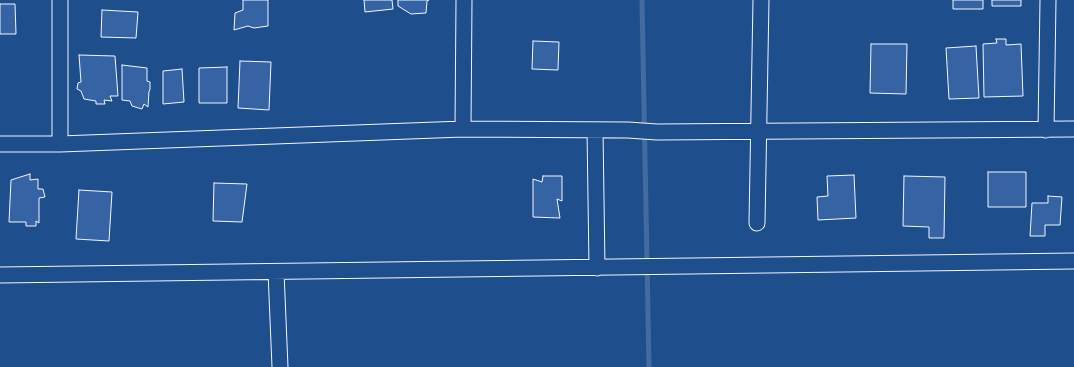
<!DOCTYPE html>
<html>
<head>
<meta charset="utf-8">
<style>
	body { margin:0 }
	canvas { display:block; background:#1f4e8c }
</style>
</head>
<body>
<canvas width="1074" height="367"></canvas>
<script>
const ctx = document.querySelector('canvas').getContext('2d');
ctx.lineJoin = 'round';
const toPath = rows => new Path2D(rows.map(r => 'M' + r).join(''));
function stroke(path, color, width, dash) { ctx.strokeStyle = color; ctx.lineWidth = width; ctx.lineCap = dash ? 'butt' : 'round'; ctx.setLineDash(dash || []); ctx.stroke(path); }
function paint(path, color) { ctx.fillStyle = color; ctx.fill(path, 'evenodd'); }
const stream = toPath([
	[642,0,649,367]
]);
const building = toPath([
	[243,0,268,0,268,26,254,28,248,26,234,30,235,13,243,10,243,0],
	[364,0,392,0,393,9,365,12,364,0],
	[398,0,429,0,427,1,426,13,411,14,398,6,398,0],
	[953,0,983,0,983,9,953,9,953,0],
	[992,0,1021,0,1021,6,992,6,992,0],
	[0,4,15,4,16,34,0,34,0,4],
	[102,10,138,12,136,38,101,37,102,10],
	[996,39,1006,39,1006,45,1021,44,1023,96,984,97,983,44,997,43,996,39],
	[533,41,559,42,558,70,532,69,533,41],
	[871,44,907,44,906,94,870,93,871,44],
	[976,46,979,98,949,99,946,48,976,46],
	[79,55,115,56,118,96,110,96,112,101,104,100,105,104,96,104,96,101,84,99,81,91,77,89,78,83,81,82,79,55],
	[240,61,271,62,269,110,238,108,240,61],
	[122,65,147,68,147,81,150,82,150,90,149,91,148,107,144,104,142,109,132,106,130,101,122,100,122,65],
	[227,67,227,103,199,103,199,68,227,67],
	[182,69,184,102,163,104,163,71,182,69],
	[988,172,1026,172,1026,207,988,207,988,172],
	[30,174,30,180,38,179,38,189,43,189,45,197,39,198,39,223,36,221,36,226,26,226,26,222,9,222,11,180,30,174],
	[854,175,856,218,818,220,817,197,828,196,827,176,854,175],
	[543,176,562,176,562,201,557,199,560,218,533,217,533,179,542,182,543,176],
	[904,176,945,177,944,238,929,238,929,227,903,226,904,176],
	[214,183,247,184,242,222,213,221,214,183],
	[79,190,112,192,109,241,76,239,79,190],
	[1048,196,1062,197,1060,225,1045,225,1045,236,1030,236,1032,203,1048,203,1048,196]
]);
const minor = toPath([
	[60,0,60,144,463,129,628,130,657,132,1074,129],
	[463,129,464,0],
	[595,130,597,268],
	[1046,130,1048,0],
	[0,144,60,144],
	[757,223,761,0],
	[276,272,280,367],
	[0,275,1074,261]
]);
stroke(stream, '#446ba0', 5);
paint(building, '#3563a3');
stroke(building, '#f2f6ff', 1);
stroke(minor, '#f2f6ff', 17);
stroke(minor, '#1f4e8c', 15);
</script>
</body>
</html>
